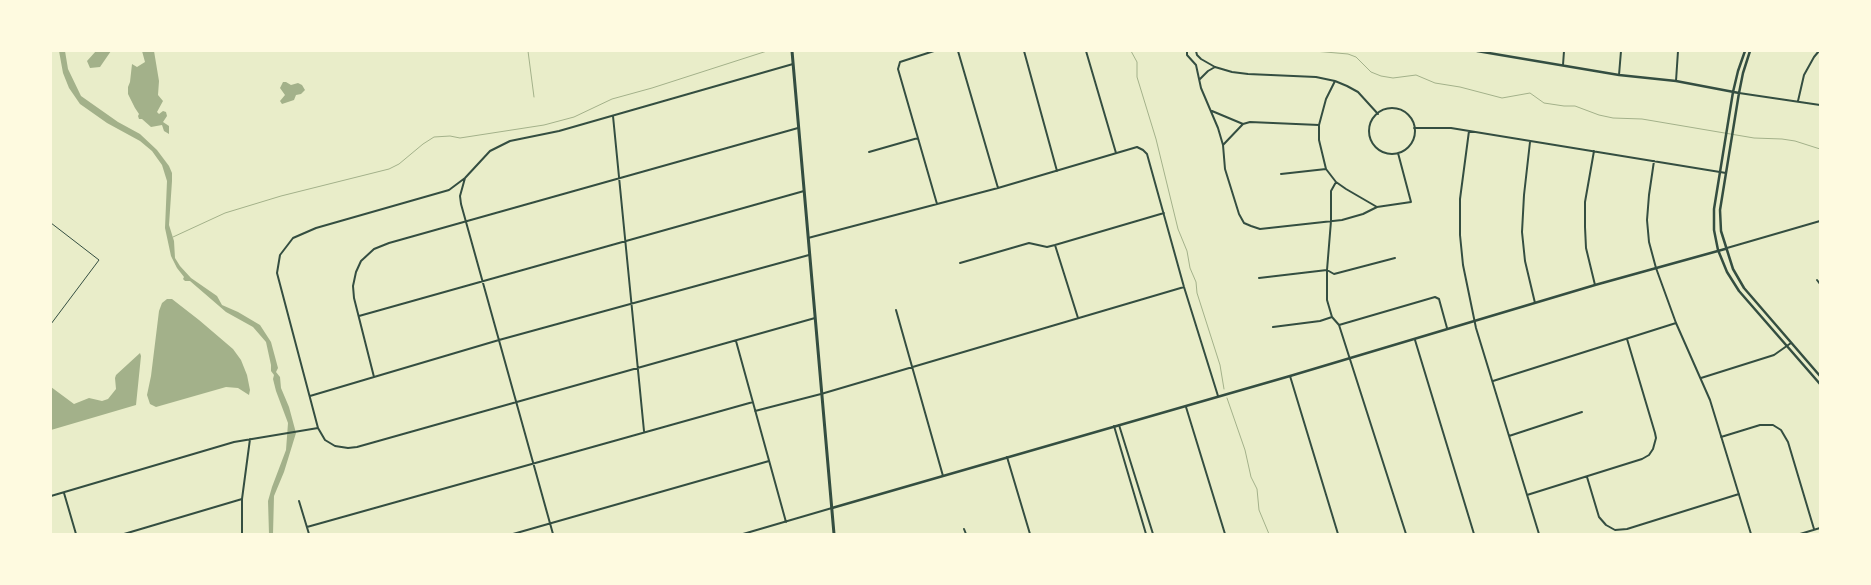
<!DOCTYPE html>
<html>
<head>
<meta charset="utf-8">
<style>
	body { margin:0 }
	#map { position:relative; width:1871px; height:585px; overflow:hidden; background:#e9edc9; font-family:"Playfair Display",serif }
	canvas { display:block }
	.frame { position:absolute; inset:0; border:52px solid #fefae0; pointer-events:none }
</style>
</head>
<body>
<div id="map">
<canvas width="1871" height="585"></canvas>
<div class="frame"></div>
</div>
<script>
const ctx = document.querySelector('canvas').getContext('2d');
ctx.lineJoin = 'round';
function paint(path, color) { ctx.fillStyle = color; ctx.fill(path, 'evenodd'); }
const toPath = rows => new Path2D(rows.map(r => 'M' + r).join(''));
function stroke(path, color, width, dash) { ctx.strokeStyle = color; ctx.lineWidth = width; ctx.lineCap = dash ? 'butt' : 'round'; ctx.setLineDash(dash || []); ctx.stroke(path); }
const water = toPath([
	[59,51,65,51,68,69,81,96,118,122,140,134,157,150,169,166,172,173,172,181,169,225,174,241,175,258,180,266,191,278,217,296,222,305,238,312,260,325,271,342,278,368,276,372,280,377,281,388,289,407,296,433,284,472,274,496,273,534,269,534,268,501,272,487,286,450,288,423,276,391,273,379,274,375,271,371,271,365,266,342,253,327,226,312,190,281,185,281,183,279,184,277,177,268,171,256,165,228,167,181,162,165,152,151,140,141,107,123,80,104,69,88,63,73],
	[96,51,111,51,100,67,90,68,87,61],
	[142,51,154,51,159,81,158,95,163,101,157,112,159,114,163,111,166,112,167,116,163,122,169,126,169,134,164,131,162,125,151,127,142,119,139,119,138,116,139,114,135,108,128,94,128,87,130,82,132,64,137,67,145,62],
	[283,82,286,82,291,85,298,83,302,85,305,90,301,94,296,95,294,100,282,104,280,101,285,95,280,88],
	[167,299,172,299,199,320,233,349,241,360,247,375,250,390,249,395,238,388,226,387,156,407,150,404,147,395,151,376,159,311,162,303],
	[140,353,141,356,136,405,51,430,51,387,74,404,89,398,102,401,108,399,116,389,115,378,116,375]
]);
const stream = toPath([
	[528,51,534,97],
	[1131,51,1137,62,1137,77,1156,139,1178,229,1187,251,1190,268,1196,282,1197,293,1220,365,1224,389],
	[1314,51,1348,54,1356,57,1371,72,1381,76,1393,78,1416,75,1435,83,1460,87,1502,98,1530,93,1544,103,1564,106,1575,106,1599,115,1613,118,1642,119,1754,138,1782,139,1795,141,1820,149],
	[173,237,225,213,281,196,389,169,399,164,423,144,434,137,450,136,460,138,544,125,574,117,612,99,652,88,767,51],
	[1227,398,1245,450,1251,477,1257,489,1259,510,1269,534]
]);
const service = toPath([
	[51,223,99,260,51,324]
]);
const minor = toPath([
	[934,51,900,62,898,69,937,204],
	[958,51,998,188],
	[1024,51,1057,171],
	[1086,51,1116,153],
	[1187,51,1187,55,1196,65,1201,88,1218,128,1223,145,1225,169,1239,214,1244,223,1251,226,1260,229,1342,220,1363,214,1377,207,1411,202,1398,153],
	[1196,51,1197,55,1201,59,1215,67,1232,72,1248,74,1316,77,1335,81,1347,86,1358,92,1378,114],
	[1563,65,1564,51],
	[1619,75,1621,51],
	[1200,79,1208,71,1215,67],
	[1335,81,1326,99,1319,125,1319,140,1326,169,1336,182,1346,189,1377,207],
	[1676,81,1678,51],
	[1739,93,1820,105],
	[1798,101,1804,75,1814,57,1819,51],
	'1369 131a23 23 0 1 1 46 0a23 23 0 1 1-46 0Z',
	[1212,111,1243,124],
	[613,116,644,431],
	[1414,128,1451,128,1726,173],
	[1469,131,1460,199,1460,235,1463,265,1476,328,1539,534],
	[1530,142,1524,195,1522,232,1525,261,1535,303],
	[1223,145,1243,124,1250,122,1319,125],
	[1594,151,1585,202,1585,227,1586,248,1595,285],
	[869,152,918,138],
	[1654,161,1649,195,1647,220,1649,242,1656,268,1676,323,1710,400,1751,534],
	[1281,174,1326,169],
	[465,178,460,196,461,204,553,534],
	[808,238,998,188,1137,147,1143,150,1147,154,1184,287,1218,396],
	[1055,245,1078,318],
	[1727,248,1820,221],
	[960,263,1029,243,1047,247,1055,245,1164,213],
	[1259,278,1327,270,1334,274,1395,258],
	[1817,280,1820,284],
	[896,310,943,476],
	[359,316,804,191],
	[1332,317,1327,300,1327,270,1331,221,1331,191,1336,182],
	[1339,325,1406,534],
	[1273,327,1320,321,1332,317,1339,325,1435,297,1439,299,1447,328],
	[1415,340,1474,534],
	[736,341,786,522],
	[1290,376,1338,534],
	[374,377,499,340,809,255],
	[1701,378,1774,355,1791,343],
	[1493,381,1676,323],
	[310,396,374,377,354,298,353,286,356,272,361,261,374,249,389,243,798,128],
	[1186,407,1225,534],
	[755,411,821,394,1184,287],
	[1119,425,1153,534],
	[1114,426,1146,534],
	[318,428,277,273,280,255,293,238,316,228,449,190,465,178,490,151,510,141,559,131,793,64],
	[1509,436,1582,412],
	[1721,437,1760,425,1773,425,1781,430,1788,442,1814,529],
	[1007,457,1030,534],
	[1587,477,1599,517,1606,525,1615,530,1627,529,1739,494],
	[64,493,76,534],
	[1527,495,1642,459,1649,455,1653,449,1656,438,1655,433,1627,339],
	[51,496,234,442,318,428,325,440,335,446,348,448,357,447,815,318],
	[299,501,309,534],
	[307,527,753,402],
	[964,529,966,534],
	[124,534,242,499],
	[242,534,242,499,250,439],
	[513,534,769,461],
	[743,534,832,508],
	[1800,534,1820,528]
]);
const tertiary = toPath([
	[1477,51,1619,75,1676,81,1739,93],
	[1745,51,1738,71,1733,92,1714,209,1714,230,1718,250,1727,272,1739,291,1820,384],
	[1750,51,1743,73,1739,93,1720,210,1721,231,1733,269,1744,288,1820,376],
	[832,508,1290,376,1595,285,1725,249]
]);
const primary = toPath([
	[792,51,834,534]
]);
paint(water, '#a3b18a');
stroke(stream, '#a3b18a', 1);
stroke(service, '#344e41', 1);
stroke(minor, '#344e41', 2);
stroke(tertiary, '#344e41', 2.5);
stroke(primary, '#344e41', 3);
</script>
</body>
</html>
